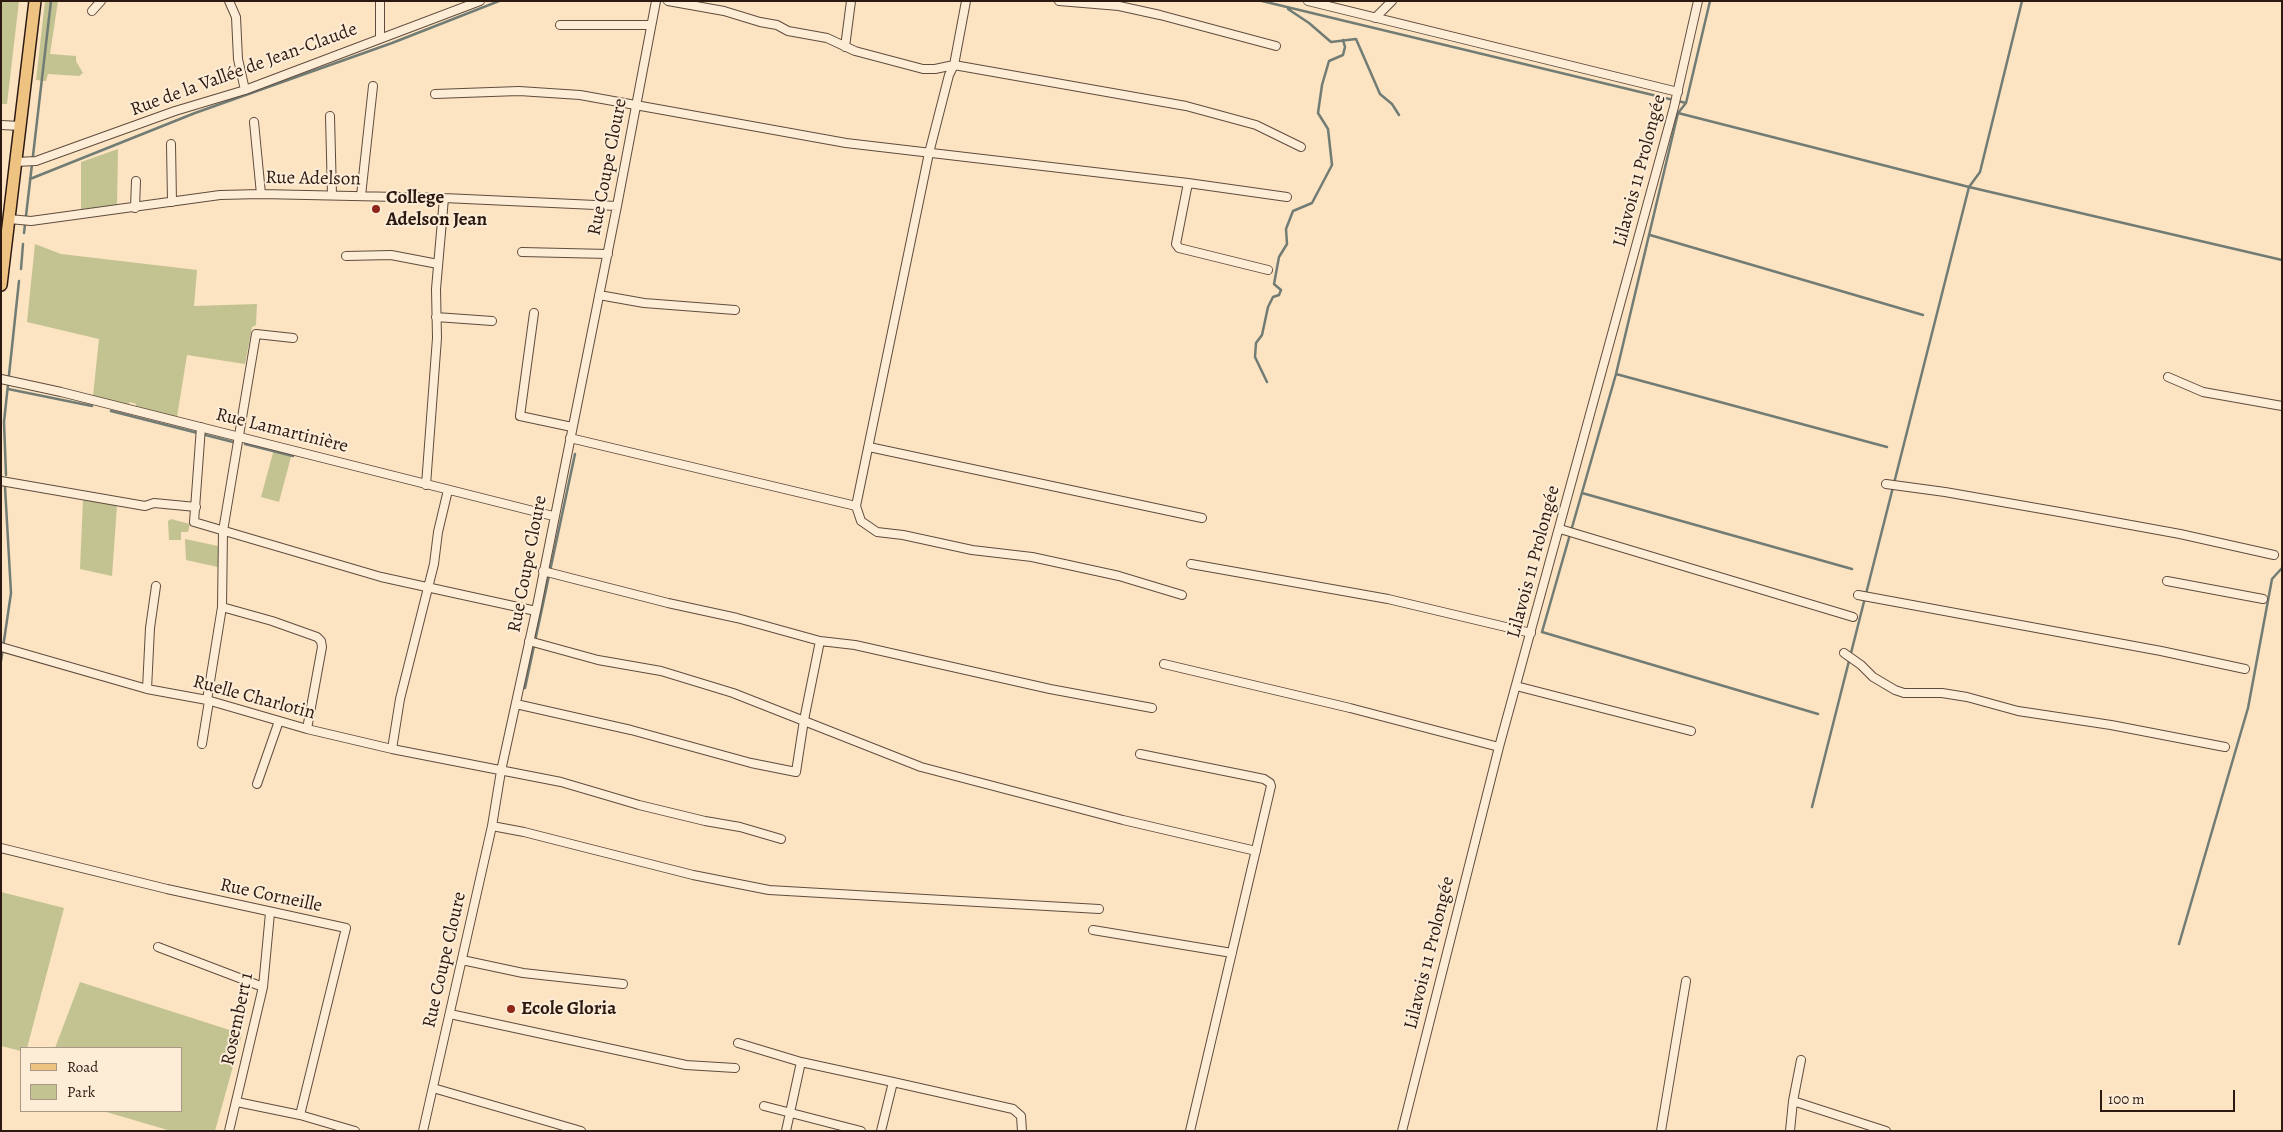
<!DOCTYPE html>
<html>
<head>
<meta charset="utf-8">
<style>
	body { margin:0 }
	#map { position:relative; width:2283px; height:1132px; overflow:hidden; background:#fce3c2; font-family:Alegreya,serif }
	canvas { display:block }
	.frame { position:absolute; inset:0; border:2px solid #2c1912; pointer-events:none }
	.legend { position:absolute; left:20px; top:1047px; width:162px; height:65px; box-sizing:border-box; background:#fdedd7; border:1px solid #a99888; margin:0; padding:6px 9px; list-style:none; font-size:15px; color:#2c1912 }
	.legend li { display:flex; align-items:center; gap:10px; height:25px }
	.legend b { width:25px; border:1px solid #a99888 }
	.scale { position:absolute; left:2100px; top:1090px; width:135px; height:22px; box-sizing:border-box; border:2px solid #2c1912; border-top:0; padding-left:6px; font-size:15px; line-height:18px; white-space:nowrap; color:#2c1912; -webkit-text-stroke:4px #fdedd7; paint-order:stroke }
</style>
</head>
<body>
<div id="map">
<canvas width="2283" height="1132"></canvas>
<div class="frame"></div>
<ul class="legend">
<li><b style="height:6px;background:#eec281"></b>Road</li>
<li><b style="height:14px;background:#c2c391"></b>Park</li>
</ul>
<div class="scale">100 m</div>
</div>
<script>
const ctx = document.querySelector('canvas').getContext('2d');
ctx.lineJoin = 'round';
function paint(path, color) { ctx.fillStyle = color; ctx.fill(path, 'evenodd'); }
const toPath = rows => new Path2D(rows.map(r => 'M' + r).join(''));
function stroke(path, color, width, dash) { ctx.strokeStyle = color; ctx.lineWidth = width; ctx.lineCap = dash ? 'butt' : 'round'; ctx.setLineDash(dash || []); ctx.stroke(path); }
function write(font, color, halo, rows, align = 'center') {
  ctx.font = font + ' Alegreya,serif'; ctx.lineWidth = 4; ctx.setLineDash([]); ctx.textBaseline = 'middle'; ctx.strokeStyle = halo; ctx.fillStyle = color; for (const [text, x, y, turn = 0] of rows) {
    ctx.save(); ctx.translate(x, y); ctx.rotate((+turn || 0) * Math.PI / 180); ctx.textAlign = isNaN(turn) ? turn : align; if (halo) ctx.strokeText(text, 0, 0); ctx.fillText(text, 0, 0); ctx.restore();
  }
}
const green = toPath([
	[1,1,19,1,7,104,1,104],
	[45,1,58,1,50,54,76,56,76,61,83,73,79,76,48,74,46,81,36,80],
	[118,149,117,207,81,211,81,162],
	[35,244,61,254,197,270,194,306,257,304,256,325,252,327,245,364,187,355,177,417,136,406,136,404,130,402,128,405,93,396,99,339,27,322],
	[274,449,292,453,279,502,261,497],
	[83,500,117,505,112,576,80,569],
	[171,519,190,524,188,532,181,532,181,540,169,540,168,521],
	[185,539,218,546,218,567,186,560],
	[1,892,64,908,27,1048,21,1048,21,1051,1,1046],
	[80,982,242,1034,215,1131,171,1131,103,1111,181,1111,181,1048,55,1048]
]);
const stream = toPath([
	[1262,1,1686,103],
	[1710,1,1686,103,1678,113,1616,374,1542,632,1818,714],
	[1288,9,1309,23,1331,42,1356,39,1380,94,1392,104,1399,115],
	[1678,113,1969,187,2282,260],
	[30,179,195,113,392,43,499,1],
	[24,233,51,1],
	[1650,235,1923,315],
	[21,269,23,244],
	[1616,374,1887,447],
	[1267,382,1255,357,1256,343,1262,335,1268,307,1273,297,1279,295,1281,290,1274,284,1279,257,1287,244,1286,229,1293,211,1312,203,1332,165,1328,129,1318,113,1322,85,1329,61,1343,55,1345,47,1343,40],
	[8,389,92,406],
	[111,411,233,442],
	[245,444,293,456],
	[6,475,4,422,19,281],
	[1582,493,1852,569],
	[1,661,11,593,5,487],
	[525,688,575,454],
	[1812,807,1969,187,1980,172,2022,1],
	[2179,944,2248,708,2272,579,2282,568]
]);
const street = toPath([
	[229,1,236,17,238,59,245,90],
	[380,1,380,38],
	[668,1,724,11,760,22,777,25,788,31,827,38,855,51,923,69,935,69,954,65,1186,106,1256,125,1301,147],
	[966,1,954,65,949,75,929,153,856,506,861,521,877,532,903,535,972,550,1032,557,1119,576,1182,595],
	[1059,1,1119,6,1160,15,1276,46],
	[1308,1,1678,92],
	[92,11,101,1],
	[1375,18,1392,1],
	[560,25,651,25],
	[845,47,851,1],
	[435,94,519,91,580,95,846,143,1188,183,1287,197],
	[330,116,332,195],
	[254,122,261,194],
	[1,125,21,126],
	[171,144,172,202],
	[16,162,36,161,175,111,245,90,480,1],
	[1188,183,1176,244,1179,248,1268,270],
	[361,196,373,86],
	[135,208,136,181],
	[9,219,31,221,220,195,261,194,444,198,617,206],
	[522,252,608,254],
	[346,256,391,255,438,264],
	[599,295,644,303,735,310],
	[534,313,520,416,572,427],
	[436,317,492,321],
	[2168,377,2203,392,2282,406],
	[1,379,61,392,553,516],
	[201,427,194,522,381,577,536,611],
	[570,438,856,506],
	[869,447,1202,518],
	[1,481,145,506,154,503,196,507],
	[1886,484,1945,492,2065,513,2180,534,2274,555],
	[426,485,437,338,436,289,444,198],
	[1560,529,1853,617],
	[1191,564,1388,599,1531,633],
	[543,571,668,603,737,618,820,641,855,645,1050,689,1152,708],
	[2167,581,2263,599],
	[1858,595,2161,651,2245,669],
	[222,607,272,621,317,637,321,641,322,647,307,729],
	[529,641,598,660,661,671,733,693,921,767,1123,820,1256,851],
	[1,647,147,689,207,700,307,729,392,749,561,782,639,805,705,821,740,827,781,839],
	[1844,653,1861,665,1873,677,1895,690,1904,693,1942,693,1967,697,2018,711,2111,725,2225,747],
	[1164,664,1350,708,1499,747],
	[1516,686,1691,731],
	[147,689,150,628,156,586],
	[207,700,222,607,223,531,256,334,293,338],
	[516,704,631,730,751,763,796,772,804,720,820,641],
	[202,744,209,701],
	[392,749,400,699,434,564,438,532,448,490],
	[1140,754,1264,779,1270,783,1271,786,1190,1131],
	[257,784,279,721],
	[492,826,524,832,693,875,769,890,1099,909],
	[1,848,167,889,346,928,300,1115],
	[1093,930,1232,953],
	[158,947,263,987],
	[462,960,523,973,623,984],
	[450,1014,686,1065,735,1068],
	[738,1043,801,1062],
	[433,1088,581,1131],
	[1793,1101,1886,1131],
	[237,1102,300,1115,355,1131],
	[764,1106,861,1131],
	[229,1131,263,987,270,913],
	[423,1131,492,826,501,771,536,611,617,206,656,1],
	[786,1131,801,1062,893,1082],
	[881,1131,893,1082,1013,1109,1021,1116,1022,1131],
	[1402,1131,1499,747,1674,107,1698,1],
	[1661,1131,1686,981],
	[1790,1131,1793,1101,1801,1060]
]);
const primary = toPath([
	[1,285,35,1]
]);
const markers = [
	[376,209,5,"#8f2418"],
	[511,1009,5,"#8f2418"]
];
const streetNames = [
	["Rue de la Vallée de Jean-Claude",244,70,-20],
	["Rue Coupe Cloure",608,167,-79],
	["Lilavois 11 Prolongée",1640,171,-75],
	["Rue Adelson",313,179,1],
	["Rue Lamartinière",282,431,14],
	["Lilavois 11 Prolongée",1534,562,-75],
	["Rue Coupe Cloure",528,564,-79],
	["Ruelle Charlotin",254,698,15],
	["Rue Corneille",271,896,12],
	["Lilavois 11 Prolongée",1430,953,-76],
	["Rue Coupe Cloure",445,960,-77],
	["Rosembert 1",238,1019,-78]
];
const poiNames = [
	["College",386,198],
	["Adelson Jean",386,220],
	["Ecole Gloria",521,1009]
];
paint(green, '#c2c391');
stroke(stream, '#717c75', 2.5);
stroke(street, '#604c3e', 10);
stroke(primary, '#2c1912', 14);
stroke(street, '#fdedd7', 8);
stroke(primary, '#eec281', 11);
for (const [x, y, r, color] of markers) { const dot = new Path2D(); dot.arc(x, y, r, 0, 2 * Math.PI); ctx.fillStyle = color; ctx.fill(dot); stroke(dot, '#fdedd7', 2); }
write('19px', '#2c1912', '#fdedd7', streetNames);
write('bold 19px', '#2c1912', '#fdedd7', poiNames, 'left');
</script>
</body>
</html>
